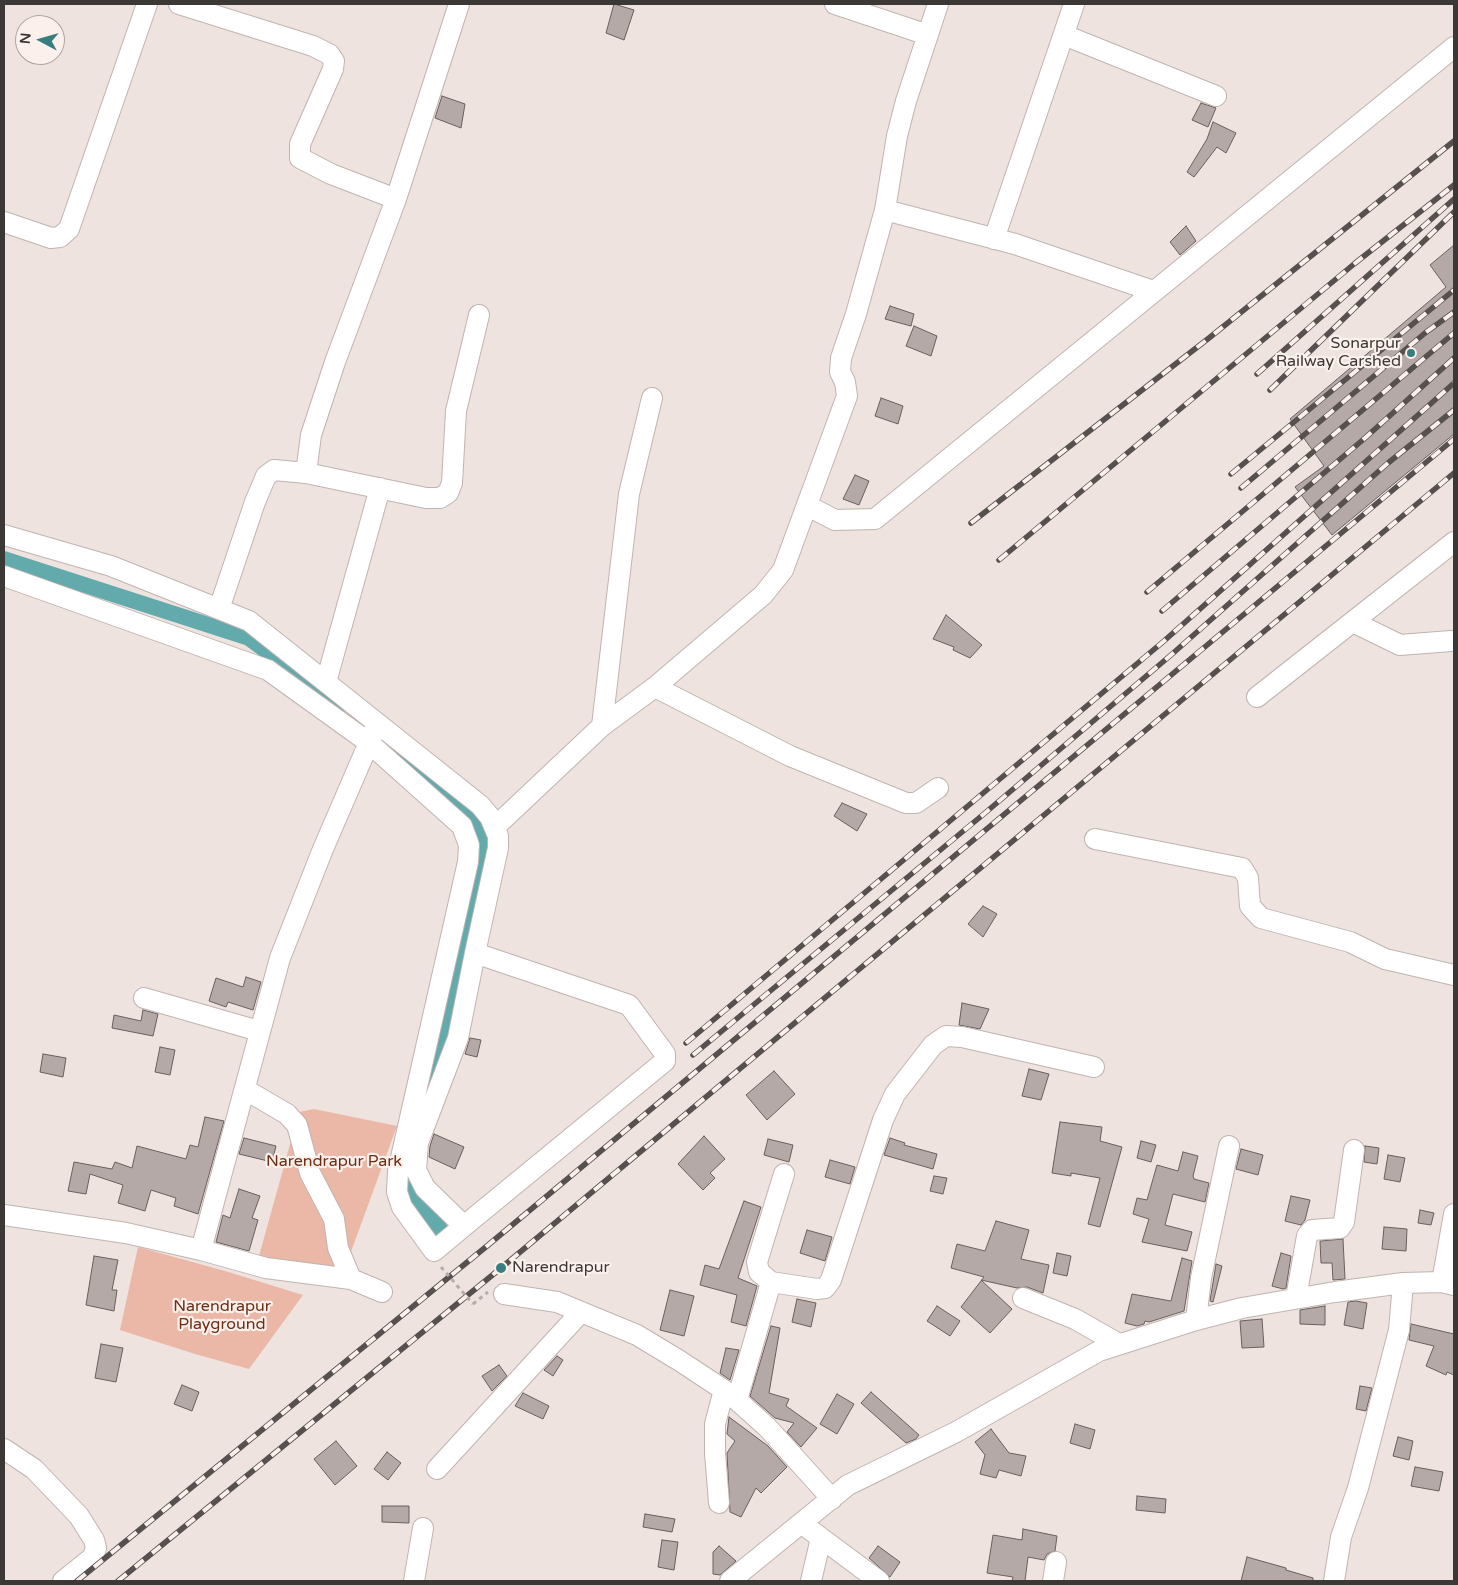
<!DOCTYPE html>
<html>
<head>
<meta charset="utf-8">
<style>
	body { margin:0 }
	#map { position:relative; width:1458px; height:1585px; overflow:hidden; background:#eee3df; font-family:"Varela Round",sans-serif }
	canvas { display:block }
	.frame { position:absolute; inset:0; border:5px solid #3c3836; pointer-events:none }
	.north { position:absolute; left:15px; top:15px; width:50px; height:50px; box-sizing:border-box; background:#fcf0ec; border:1px solid #afa6a3; border-radius:50%; rotate:276deg; font-size:14px; font-weight:700; line-height:20px; text-align:center; color:#3c3836 }
	.north::after { content:''; display:block; margin:auto; width:18px; height:22px; background:#367f81; clip-path:polygon(50% 0,100% 100%,50% 72%,0 100%) }
</style>
</head>
<body>
<div id="map">
<canvas width="1458" height="1585"></canvas>
<div class="frame"></div>
<div class="north">N</div>
</div>
<script>
const ctx = document.querySelector('canvas').getContext('2d');
ctx.lineJoin = 'round';
function paint(path, color) { ctx.fillStyle = color; ctx.fill(path, 'evenodd'); }
const toPath = rows => new Path2D(rows.map(r => 'M' + r).join(''));
function stroke(path, color, width, dash) { ctx.strokeStyle = color; ctx.lineWidth = width; ctx.lineCap = dash ? 'butt' : 'round'; ctx.setLineDash(dash || []); ctx.stroke(path); }
function write(font, color, halo, rows, align = 'center') {
  ctx.font = font + ' "Varela Round",sans-serif'; ctx.lineWidth = 4.5; ctx.setLineDash([]); ctx.textBaseline = 'middle'; ctx.strokeStyle = halo; ctx.fillStyle = color; for (const [text, x, y, turn = 0] of rows) {
    ctx.save(); ctx.translate(x, y); ctx.rotate((+turn || 0) * Math.PI / 180); ctx.textAlign = isNaN(turn) ? turn : align; if (halo) ctx.strokeText(text, 0, 0); ctx.fillText(text, 0, 0); ctx.restore();
  }
}
const green = toPath([
	[314,1109,397,1126,345,1268,284,1265,259,1256,299,1112],
	[138,1247,225,1271,303,1295,249,1369,195,1354,120,1330]
]);
const canal = toPath([
	[4,559,249,638,340,705],
	[396,750,477,818,482,835,445,1025,425,1090],
	[409,1155,408,1180,414,1197,448,1239]
]);
const building = toPath([
	[614,4,634,10,624,40,606,33,614,4],
	[442,96,465,104,461,128,435,118,442,96],
	[1201,103,1216,108,1208,127,1192,120,1201,103],
	[1213,122,1236,133,1226,153,1217,147,1194,177,1187,172,1207,139,1213,122],
	[1186,226,1196,241,1180,255,1170,242,1186,226],
	[1454,245,1454,434,1332,535,1295,487,1324,466,1290,419,1446,287,1430,265,1454,245],
	[890,306,914,314,911,326,885,319,890,306],
	[914,326,937,336,931,356,906,346,914,326],
	[881,398,903,406,898,424,875,416,881,398],
	[855,475,869,481,859,505,843,499,855,475],
	[946,615,982,645,970,658,953,650,954,647,933,639,946,615],
	[842,803,867,814,857,831,834,816,842,803],
	[983,906,997,914,983,937,968,924,983,906],
	[246,977,261,982,253,1010,228,1002,226,1007,209,1001,216,978,243,987,246,977],
	[962,1003,989,1009,980,1029,959,1025,962,1003],
	[143,1010,158,1014,153,1036,112,1028,114,1015,141,1021,143,1010],
	[470,1038,481,1040,477,1057,465,1054,470,1038],
	[160,1047,175,1050,170,1075,155,1072,160,1047],
	[43,1054,66,1058,63,1077,40,1072,43,1054],
	[1029,1069,1049,1074,1041,1100,1022,1096,1029,1069],
	[774,1071,795,1094,767,1120,746,1095,774,1071],
	[205,1117,224,1121,198,1214,174,1206,176,1198,151,1190,145,1211,118,1203,123,1185,90,1174,86,1194,68,1191,74,1162,112,1169,115,1162,132,1168,137,1146,186,1159,190,1145,198,1147,205,1117],
	[1060,1122,1102,1127,1100,1141,1122,1147,1100,1227,1088,1224,1100,1178,1071,1173,1071,1176,1052,1173,1060,1122],
	[434,1134,464,1147,455,1169,429,1157,430,1146,434,1134],
	[704,1136,725,1159,710,1173,715,1178,703,1190,678,1164,704,1136],
	[244,1138,276,1146,272,1162,239,1154,244,1138],
	[890,1138,905,1143,904,1145,937,1154,933,1169,884,1155,890,1138],
	[768,1139,793,1145,789,1162,764,1155,768,1139],
	[1141,1141,1156,1145,1151,1162,1137,1158,1141,1141],
	[1365,1146,1379,1148,1377,1164,1364,1162,1365,1146],
	[1241,1149,1263,1155,1258,1175,1236,1169,1241,1149],
	[1183,1152,1198,1156,1193,1176,1194,1179,1209,1183,1205,1202,1173,1194,1165,1225,1192,1232,1187,1251,1142,1242,1149,1219,1133,1214,1137,1198,1147,1200,1157,1165,1178,1171,1183,1152],
	[1388,1155,1405,1158,1400,1182,1384,1179,1388,1155],
	[830,1160,855,1167,850,1184,825,1177,830,1160],
	[934,1176,947,1178,943,1194,930,1191,934,1176],
	[239,1189,260,1196,252,1218,258,1220,249,1251,216,1242,223,1215,230,1218,239,1189],
	[1291,1196,1310,1200,1305,1220,1301,1225,1285,1221,1291,1196],
	[744,1201,761,1207,738,1278,757,1286,746,1326,731,1322,737,1295,700,1285,705,1265,719,1269,744,1201],
	[1420,1210,1434,1213,1431,1225,1418,1223,1420,1210],
	[996,1221,1029,1230,1021,1259,1049,1265,1043,1293,1027,1287,1017,1288,981,1280,1012,1309,990,1333,961,1307,984,1277,951,1268,957,1244,985,1251,996,1221],
	[1384,1227,1407,1229,1406,1251,1382,1249,1384,1227],
	[807,1230,832,1237,825,1261,800,1253,807,1230],
	[1343,1239,1345,1279,1333,1280,1332,1263,1321,1263,1320,1241,1343,1239],
	[1057,1253,1071,1256,1067,1276,1053,1273,1057,1253],
	[1281,1253,1291,1256,1286,1288,1283,1289,1272,1286,1281,1253],
	[94,1256,118,1260,112,1290,117,1290,114,1311,86,1305,94,1256],
	[1182,1258,1192,1261,1184,1311,1149,1322,1145,1321,1144,1324,1137,1326,1125,1323,1132,1294,1171,1301,1182,1258],
	[1216,1264,1222,1266,1213,1302,1210,1301,1216,1264],
	[670,1290,694,1296,684,1336,660,1330,670,1290],
	[797,1299,816,1303,811,1327,792,1322,797,1299],
	[1356,1301,1367,1303,1363,1329,1344,1325,1348,1302,1356,1301],
	[937,1306,960,1321,950,1336,927,1321,937,1306],
	[1325,1306,1325,1325,1300,1324,1300,1310,1325,1306],
	[1262,1319,1264,1347,1242,1348,1240,1321,1262,1319],
	[1411,1324,1454,1334,1454,1375,1447,1372,1446,1375,1426,1366,1434,1346,1409,1340,1411,1324],
	[771,1326,780,1328,769,1393,789,1399,786,1406,817,1428,801,1447,787,1432,794,1423,775,1418,750,1396,771,1326],
	[101,1344,123,1348,116,1382,95,1378,101,1344],
	[726,1348,739,1350,730,1380,720,1373,726,1348],
	[557,1356,563,1360,553,1376,544,1370,557,1356],
	[499,1365,507,1376,492,1391,482,1376,499,1365],
	[182,1385,199,1392,192,1411,174,1404,182,1385],
	[1360,1386,1372,1388,1366,1411,1356,1409,1360,1386],
	[871,1392,919,1435,916,1439,906,1443,861,1403,871,1392],
	[523,1393,549,1406,543,1419,515,1406,523,1393],
	[837,1394,854,1404,837,1434,820,1424,837,1394],
	[729,1417,768,1446,787,1467,761,1493,756,1488,741,1517,730,1512,727,1453,735,1441,727,1434,729,1417],
	[1075,1424,1095,1430,1090,1449,1070,1443,1075,1424],
	[991,1429,1009,1453,1026,1456,1021,1476,999,1470,996,1478,980,1474,985,1455,975,1442,991,1429],
	[1398,1437,1413,1441,1409,1460,1393,1456,1398,1437],
	[336,1441,357,1466,335,1485,314,1459,336,1441],
	[387,1452,401,1463,388,1480,374,1469,387,1452],
	[1415,1467,1443,1472,1439,1491,1411,1486,1415,1467],
	[1137,1496,1166,1499,1165,1513,1136,1510,1137,1496],
	[382,1506,409,1506,409,1523,382,1522,382,1506],
	[645,1514,675,1519,672,1532,643,1527,645,1514],
	[1023,1529,1057,1536,1055,1551,1047,1554,1044,1560,1028,1557,1025,1581,1012,1581,1013,1577,987,1573,993,1535,1022,1540,1023,1529],
	[662,1540,678,1542,674,1570,658,1567,662,1540],
	[719,1546,736,1561,720,1575,713,1574,713,1552,719,1546],
	[878,1546,900,1562,890,1577,869,1558,878,1546],
	[1247,1557,1286,1568,1286,1570,1313,1578,1313,1581,1241,1581,1247,1557]
]);
const path = toPath([
	[473,1304,488,1292]
]);
const minor = toPath([
	[179,4,313,46,329,54,334,61,333,69,300,144,300,158,331,174,396,199],
	[835,4,928,35],
	[1064,35,1216,96],
	[885,210,1015,244,1153,291],
	[4,222,51,238,60,237,69,229,147,4],
	[994,239,1074,4],
	[306,473,311,435,335,362,396,199,459,4],
	[808,506,835,520,875,519,1454,47],
	[4,535,111,566,249,621,480,805,490,817,498,836,498,848,475,953,458,1038,418,1143,416,1170,425,1188,464,1226,665,1061,665,1054,629,1005,475,953],
	[4,576,268,670,368,742,462,826,469,845,468,862,398,1171,397,1192,402,1207,434,1251,464,1226],
	[219,609,255,502,266,476,274,470,306,473,426,498,440,498,448,493,452,483,456,411,479,315],
	[1353,622,1400,645,1451,641],
	[326,682,380,488],
	[655,687,790,756,906,803,916,803,938,788],
	[1257,697,1454,542],
	[602,726,629,494,652,398],
	[496,826,602,726,655,687,763,595,783,570,847,396,845,382,840,372,841,358,856,314,885,210,897,136,906,101,938,4],
	[1095,839,1242,868,1248,878,1250,906,1261,918,1350,942,1385,959,1454,975],
	[144,998,259,1031],
	[246,1090,287,1114,297,1125,310,1173,334,1219,338,1248,351,1279],
	[4,1215,126,1233,201,1250,266,1268,351,1279,382,1292],
	[201,1250,280,958,323,849,374,731],
	[771,1282,759,1272,757,1262,784,1174],
	[1442,1282,1454,1214],
	[504,1294,557,1302,637,1335,680,1361,730,1394,767,1427,832,1499],
	[1023,1298,1075,1319,1119,1344],
	[1296,1298,1307,1236,1312,1230,1340,1228,1344,1222,1354,1150],
	[1196,1320,1201,1278,1229,1146],
	[737,1400,771,1282,817,1289,825,1288,831,1280,883,1120,895,1094,933,1045,946,1036,962,1037,1094,1067],
	[4,1449,34,1469,79,1516,94,1540,96,1548,93,1557,63,1581],
	[437,1469,581,1312],
	[719,1503,715,1453,715,1424,724,1390],
	[801,1523,879,1581],
	[414,1581,423,1528],
	[730,1581,848,1485,956,1432,1099,1351,1196,1320,1242,1308,1335,1292,1403,1283,1442,1282,1454,1285],
	[811,1581,821,1538],
	[1053,1581,1056,1562],
	[1334,1581,1341,1537,1358,1488,1399,1330,1403,1283]
]);
const rail = toPath([
	[1257,374,1454,199],
	[1270,390,1454,212],
	[1231,474,1454,290],
	[1241,488,1425,333,1454,312],
	[971,523,1209,338,1454,141],
	[999,560,1354,264,1454,185],
	[1147,592,1454,333],
	[1162,611,1365,438,1454,358],
	[686,1043,1164,641,1454,383],
	[693,1055,985,813,1171,655,1388,463,1454,410],
	[77,1581,487,1246,1454,439],
	[118,1581,501,1268,1454,473]
]);
const pathBridge = toPath([
	[441,1267,473,1304]
]);
const markers = [
	[1411,353,5,"#367f81"],
	[501,1268,6,"#367f81"]
];
const poiNames = [
	["Sonarpur",1401,344],
	["Railway Carshed",1401,362],
	["Narendrapur",512,1268,"left"]
];
const parkNames = [
	["Narendrapur Park",334,1162],
	["Narendrapur",222,1307],
	["Playground",222,1325]
];
paint(green, '#ebb7a6');
stroke(canal, '#63aaac', 16);
paint(building, '#b4a9a6');
stroke(building, '#695f5c', 1);
stroke(minor, '#bfb4b0', 22);
stroke(path, '#b6adaa', 3, [4, 4]);
stroke(minor, '#fff', 20);
stroke(rail, '#56514f', 5.5);
stroke(rail, '#fcf0ec', 4, [11]);
stroke(pathBridge, '#b6adaa', 3, [4, 4]);
for (const [x, y, r, color] of markers) { const dot = new Path2D(); dot.arc(x, y, r, 0, 2 * Math.PI); ctx.fillStyle = color; ctx.fill(dot); stroke(dot, '#fcf0ec', 2); }
write('16px', '#3c3836', '#fcf0ec', poiNames, 'right');
write('16px', '#6f2d14', '#fcf0ec', parkNames);
</script>
</body>
</html>
